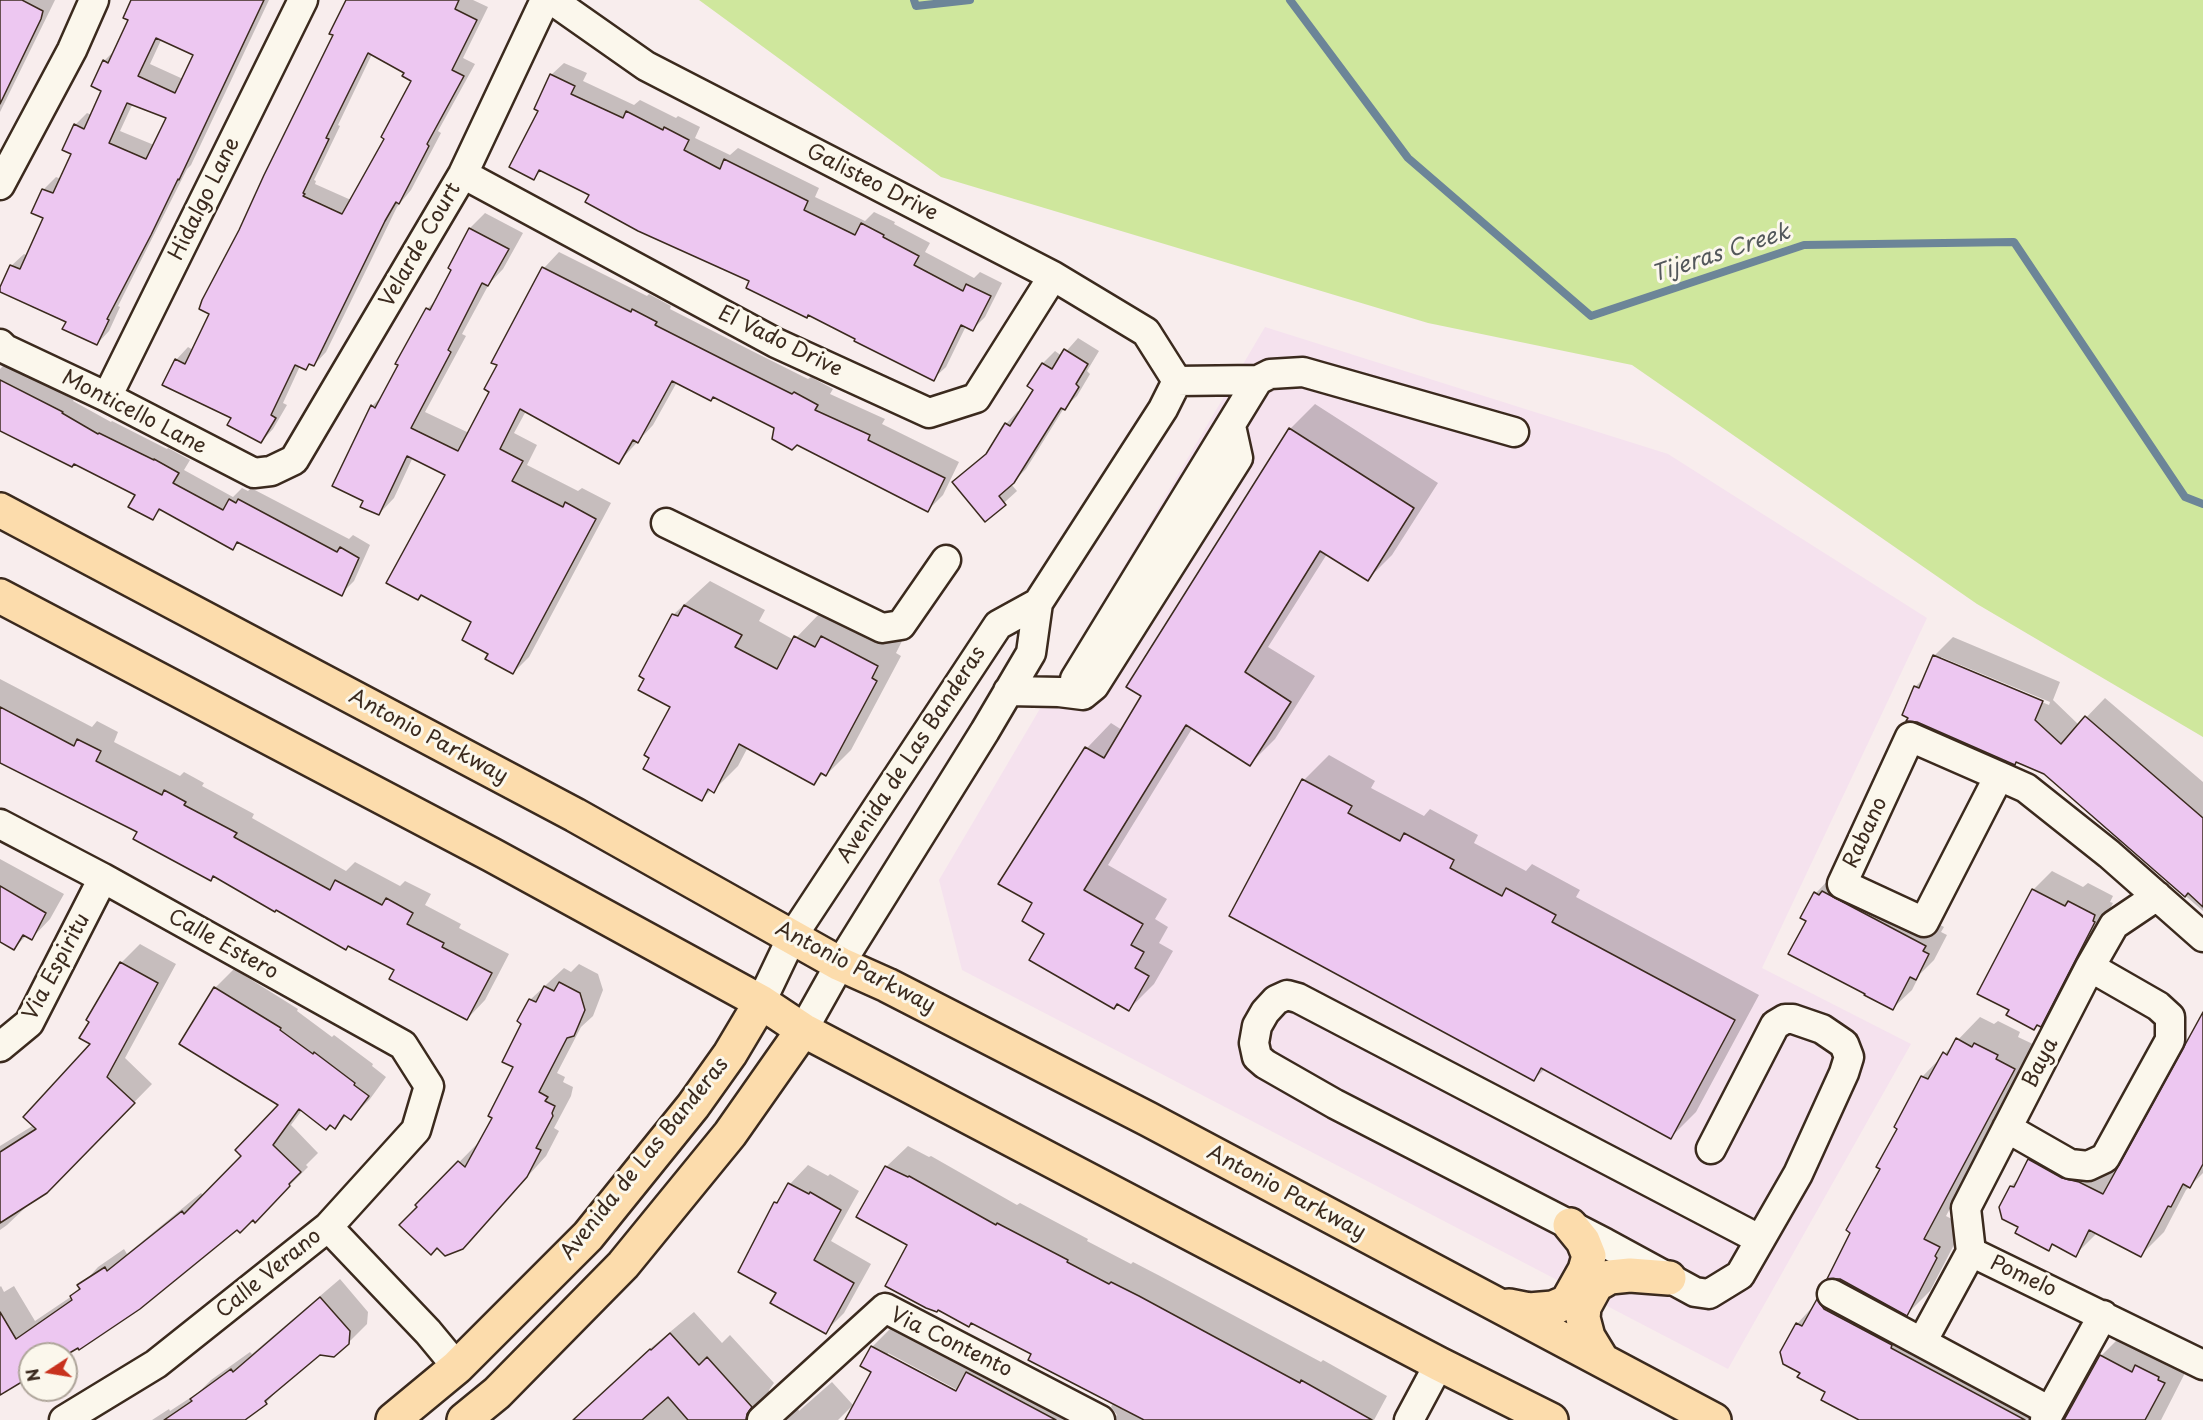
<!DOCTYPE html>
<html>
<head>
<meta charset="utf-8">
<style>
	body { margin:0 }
	#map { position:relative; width:2203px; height:1420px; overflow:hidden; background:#f8eded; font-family:"Playpen Sans",sans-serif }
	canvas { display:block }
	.north { position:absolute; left:18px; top:1342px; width:60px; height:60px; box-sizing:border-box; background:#fbf7ec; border:2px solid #aea59a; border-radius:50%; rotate:258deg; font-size:16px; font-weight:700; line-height:24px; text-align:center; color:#3b2a1e }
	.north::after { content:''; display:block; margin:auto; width:21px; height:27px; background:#c8321e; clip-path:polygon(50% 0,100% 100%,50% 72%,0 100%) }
</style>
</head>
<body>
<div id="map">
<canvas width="2203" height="1420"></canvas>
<div class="north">N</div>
</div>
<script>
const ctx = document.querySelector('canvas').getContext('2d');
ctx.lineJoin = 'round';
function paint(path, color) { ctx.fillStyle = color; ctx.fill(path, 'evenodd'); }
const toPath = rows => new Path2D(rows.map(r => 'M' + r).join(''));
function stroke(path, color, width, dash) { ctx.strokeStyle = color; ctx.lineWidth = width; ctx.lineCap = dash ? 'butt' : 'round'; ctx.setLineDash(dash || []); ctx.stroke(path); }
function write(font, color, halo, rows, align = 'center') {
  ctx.font = font + ' "Playpen Sans",sans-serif'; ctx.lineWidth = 6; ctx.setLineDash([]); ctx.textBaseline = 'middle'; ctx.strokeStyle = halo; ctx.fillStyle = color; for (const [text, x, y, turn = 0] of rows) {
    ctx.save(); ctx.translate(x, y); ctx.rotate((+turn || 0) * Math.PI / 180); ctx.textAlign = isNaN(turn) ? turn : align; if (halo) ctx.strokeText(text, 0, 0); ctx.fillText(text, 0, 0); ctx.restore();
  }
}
const built = toPath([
	[1265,327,1668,454,1927,618,1762,968,1911,1044,1728,1369,962,970,939,880]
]);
const green = toPath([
	[699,0,2203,0,2203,737,1977,604,1632,365,1428,323,941,177]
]);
const shadow = toPath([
	[0,0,55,0,0,112],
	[133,0,269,0,191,165,187,169,118,306,120,307,109,331,97,344,11,266,24,254,28,256,45,217,33,212,44,189,56,177,61,179,73,153,75,125,87,113,92,115,103,90,104,61,117,48,130,20],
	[162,38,195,54,183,79,150,64],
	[133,103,168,118,154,145,120,131],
	[347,0,473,0,488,7,463,58,475,64,438,131,441,133,411,190,397,207,326,352,314,365,311,363,306,369,300,366,283,403,287,405,273,429,261,442,233,417,176,360,188,347,193,350,211,313,241,230,335,35],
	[372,54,406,72,413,80,386,138,351,200,315,184,316,181,314,180,340,126,338,125],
	[564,63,587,73,583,81,634,105,640,100,676,118,678,116,700,127,695,138,730,155,738,148,819,188,815,197,865,221,874,212,895,222,894,224,930,243,925,252,974,278,980,272,1002,283,985,317,973,329,966,326,946,367,933,379,591,195,542,170,534,178,540,110,551,75],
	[485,213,523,233,503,269,489,284,462,334,466,336,425,412,469,433,491,392,499,365,493,362,544,268,559,252,647,296,649,294,671,306,670,309,754,352,808,379,811,377,833,389,830,394,885,419,882,424,959,462,943,495,927,511,775,427,714,396,677,382,653,425,619,462,526,411,514,433,537,445,527,465,578,491,582,488,611,503,529,657,513,673,490,654,473,622,422,594,418,598,447,474,413,457,394,498,379,514,365,500,372,406,384,394,427,309,438,298,453,269,470,228],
	[1078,338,1099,351,1087,371,1090,374,1077,396,1064,408,1026,469,1011,484,1017,491,985,520,967,470,989,451,1006,424,1018,411,1021,413,1035,390,1043,363,1055,351,1062,356],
	[5,364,74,399,73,401,111,422,112,421,167,449,168,448,190,460,184,470,233,497,242,488,248,491,251,488,349,539,353,535,370,545,354,581,341,594,239,541,233,548,162,509,153,518,137,494,74,462,0,429,0,369],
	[1315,404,1438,483,1392,555,1368,579,1327,554,1268,647,1315,676,1275,739,1250,764,1193,727,1108,865,1167,899,1155,919,1168,927,1159,943,1173,951,1154,984,1129,1009,1046,934,1034,903,1087,748,1111,723,1122,730,1290,429],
	[710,581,765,610,759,621,794,640,821,612,847,612,902,641,896,653,901,656,851,750,826,775,824,773,814,783,748,747,738,766,713,791,711,790,702,799,672,706,646,679,641,676,674,614],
	[1953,637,2060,682,2053,700,2079,725,2105,698,2203,782,2203,911,2044,773,1915,687,1925,677,1934,656],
	[1941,657,2050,702,2049,705,1941,660],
	[0,679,92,727,97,721,118,732,114,742,180,776,184,772,204,783,202,786,254,814,252,818,346,871,355,862,400,886,405,881,431,894,425,905,461,924,459,928,509,954,485,1000,467,1019,396,969,349,945,346,948,214,875,211,879,139,832,0,761],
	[1329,755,1375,781,1371,788,1424,816,1430,809,1478,835,1474,843,1526,871,1532,864,1580,890,1576,897,1759,995,1696,1112,1671,1137,1545,1069,1534,1079,1304,780],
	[0,859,64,894,50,919,32,938,27,935,14,948,0,940],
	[2052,871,2083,887,2088,883,2113,896,2110,902,2113,903,2059,1006,2040,1025,1979,993,2033,890],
	[1842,873,1944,927,1941,932,1947,935,1934,960,1920,974,1912,990,1893,1008,1802,918,1816,893,1834,874],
	[140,944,176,964,125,1058,152,1084,46,1192,25,1205,26,1207,7,1225,0,1230,0,1146,34,1125,93,1044,121,963],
	[579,964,598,974,603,990,593,1016,581,1027,557,1073,565,1077,563,1082,573,1087,571,1096,554,1128,559,1131,546,1156,478,1231,419,1206,417,1205,478,1143,494,1117,515,1067,530,1000,564,968,571,972],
	[234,969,298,1009,297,1011,332,1037,334,1035,373,1064,372,1066,386,1077,370,1099,351,1118,347,1115,335,1127,302,1110,291,1125,318,1153,306,1165,308,1167,255,1220,253,1218,237,1228,78,1346,61,1354,30,1354,30,1373,0,1393,0,1287,1,1286,4,1292,14,1286,35,1321,72,1296,98,1267,124,1249,127,1254,201,1193,204,1196,243,1156,280,1105,182,1043,215,988],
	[1980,1017,1994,1024,1998,1021,2020,1032,2018,1037,2037,1046,1946,1216,1961,1224,1959,1235,1930,1291,1905,1316,1915,1321,1913,1324,2061,1411,2070,1413,2101,1356,2125,1332,2187,1359,2181,1371,2185,1373,2161,1420,1862,1420,1802,1372,1782,1352,1797,1324,1839,1278,1882,1169,1922,1077],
	[2203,1021,2203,1173,2186,1190,2164,1232,2140,1256,2098,1232,2075,1255,2054,1243,2048,1249,2020,1227,2011,1186,2021,1176,2029,1160,2053,1137,2086,1156,2103,1159,2119,1167],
	[908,1146,929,1157,931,1156,1017,1205,1020,1203,1088,1239,1087,1241,1131,1264,1133,1262,1160,1276,1321,1362,1323,1360,1387,1396,1374,1420,847,1420,873,1371,872,1347,893,1326,1113,1419,1117,1415,1111,1407,1113,1403,1033,1353,909,1244,858,1217,887,1166],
	[888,1353,963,1393,962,1396,888,1357],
	[808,1165,828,1176,830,1174,859,1191,831,1241,871,1264,844,1313,825,1332,778,1292,775,1203,784,1195,790,1184],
	[340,1279,368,1312,367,1324,348,1343,319,1354,284,1383,266,1403,244,1420,152,1420,169,1409,170,1411,199,1392,211,1380,250,1352,252,1354],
	[694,1312,722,1343,730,1335,774,1383,769,1390,768,1400,779,1413,790,1414,798,1409,799,1411,832,1382,853,1405,838,1420,575,1420,646,1352]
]);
const stream = toPath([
	[914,0,916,6,970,0],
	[1290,0,1408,158,1591,316,1804,245,2014,242,2185,497,2203,504]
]);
const building = toPath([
	[0,0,22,0,43,11,41,19,0,104,0,0],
	[131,0,264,0,179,180,178,179,151,235,107,319,109,320,97,345,62,329,66,322,0,292,0,287,10,265,20,269,43,218,31,213,42,189,53,193,71,154,62,150,74,124,84,129,101,91,91,86,103,60,108,63,128,20,123,18,131,0],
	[156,38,193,55,175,93,138,76,156,38],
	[127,103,166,118,146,159,109,143,127,103],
	[346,0,459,0,455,9,477,20,452,70,464,76,427,144,429,146,399,204,396,202,385,221,314,366,309,364,306,370,295,365,271,415,276,418,261,443,227,425,231,418,162,385,175,359,185,364,209,314,199,309,202,300,239,230,264,175,333,35,329,34,346,0],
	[368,53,404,73,402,76,411,81,381,137,384,139,342,214,303,196,305,194,303,193,329,139,326,138,368,53],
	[550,74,575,86,571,94,623,118,626,111,663,130,664,127,689,140,684,150,720,169,724,159,808,201,804,210,855,235,861,223,884,235,883,237,919,256,914,265,963,291,966,284,991,296,973,331,961,325,934,381,854,341,855,339,808,315,807,318,746,288,749,281,638,231,585,202,589,195,539,170,534,180,509,167,538,111,534,109,550,74],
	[469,228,509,249,488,286,482,283,448,350,451,352,411,428,458,451,489,392,484,389,497,365,491,363,542,267,631,312,632,309,657,322,655,325,738,367,792,394,794,392,818,405,815,410,870,435,868,440,945,478,928,512,797,445,792,450,772,439,774,428,713,397,711,401,672,381,638,443,633,440,619,464,520,409,500,449,523,461,512,481,563,507,565,502,596,519,513,674,485,659,488,654,462,640,471,622,421,595,418,600,386,583,445,475,407,456,379,515,360,507,363,501,332,486,371,405,375,408,398,365,395,364,426,308,430,310,451,270,448,268,469,228],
	[1064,349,1088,364,1076,384,1079,387,1065,410,1061,408,1014,483,999,496,1006,505,985,522,952,482,986,454,1005,423,1010,426,1033,390,1027,386,1042,363,1052,369,1064,349],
	[0,380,63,412,62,413,98,434,99,433,154,460,154,459,179,473,173,483,223,510,229,499,236,503,238,499,337,552,340,547,359,558,342,596,237,542,233,550,159,509,153,520,128,507,135,495,74,464,72,467,0,431,0,380],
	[1289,428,1414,508,1368,581,1320,551,1245,672,1291,702,1250,766,1186,725,1084,890,1143,924,1131,945,1144,952,1135,968,1149,976,1129,1011,1117,1004,1114,1009,1029,960,1044,934,1022,921,1032,903,998,884,1085,747,1104,758,1141,696,1126,687,1289,428],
	[684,605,742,635,735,647,777,669,794,636,815,647,821,636,878,666,872,678,877,681,826,776,821,773,814,785,739,744,714,793,708,789,702,801,643,769,649,758,644,755,670,707,638,690,644,679,639,676,672,614,678,616,684,605],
	[1933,655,2043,701,2035,720,2061,744,2085,716,2203,818,2203,907,2188,893,2185,897,2044,774,2016,762,2015,765,1917,722,1906,721,1908,718,1902,715,1914,686,1919,688,1933,655],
	[0,707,74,746,77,739,101,751,96,761,162,795,164,790,186,802,184,805,237,833,234,837,330,890,335,880,382,905,386,898,413,913,407,924,444,943,442,947,492,973,467,1020,389,979,394,970,348,946,346,950,276,910,275,912,213,876,211,881,133,839,137,832,0,763,0,707],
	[1302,779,1352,806,1348,813,1400,841,1404,833,1454,860,1450,868,1502,896,1506,888,1556,915,1552,922,1735,1020,1671,1139,1541,1068,1534,1081,1229,916,1302,779],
	[0,886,46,913,32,940,23,935,14,950,0,942,0,886],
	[2032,889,2065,906,2068,901,2095,915,2093,921,2095,922,2041,1027,2037,1025,2034,1030,2006,1015,2009,1010,1977,994,2032,889],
	[1822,891,1926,946,1923,951,1929,954,1916,980,1910,977,1893,1010,1864,995,1865,994,1788,954,1806,921,1800,918,1814,892,1819,895,1822,891],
	[120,962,158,983,107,1077,135,1103,47,1193,0,1223,0,1152,36,1129,23,1117,90,1044,79,1038,89,1022,86,1020,120,962],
	[559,982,580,993,585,1010,574,1036,567,1038,539,1092,548,1097,545,1101,555,1106,552,1113,553,1116,536,1148,541,1150,527,1177,463,1249,445,1256,437,1248,431,1255,399,1225,417,1207,415,1205,458,1161,465,1167,492,1118,488,1116,513,1067,502,1062,521,1024,517,1021,529,999,536,1002,544,986,554,991,559,982],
	[214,987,281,1028,280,1030,313,1054,314,1052,355,1083,354,1085,369,1096,351,1120,344,1115,335,1129,330,1125,326,1130,299,1109,273,1145,301,1172,289,1184,290,1186,255,1223,253,1220,240,1233,237,1230,140,1309,79,1350,78,1348,66,1355,30,1354,30,1377,0,1395,0,1312,16,1339,72,1300,70,1296,80,1289,77,1285,105,1267,107,1271,182,1211,184,1214,241,1156,235,1150,278,1105,179,1044,214,987],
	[2203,1012,2203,1164,2190,1188,2183,1184,2171,1207,2168,1206,2141,1257,2089,1230,2076,1257,2052,1244,2049,1251,2015,1233,2018,1227,2002,1219,1999,1207,2010,1186,2014,1187,2028,1159,2062,1178,2079,1182,2103,1194,2203,1012],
	[1956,1038,1972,1047,1974,1043,1998,1055,1996,1059,2015,1069,1924,1239,1940,1247,1935,1256,1937,1258,1907,1316,1840,1279,1827,1279,1850,1233,1846,1230,1880,1169,1876,1167,1897,1129,1894,1127,1921,1076,1928,1079,1943,1052,1947,1055,1956,1038],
	[885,1166,908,1177,909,1176,996,1225,997,1223,1068,1260,1067,1262,1109,1284,1111,1282,1139,1296,1300,1383,1301,1380,1372,1420,1144,1420,1028,1360,1031,1354,971,1323,969,1327,938,1310,937,1312,926,1308,885,1286,907,1245,856,1217,885,1166],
	[788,1183,809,1194,810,1192,841,1210,814,1260,854,1283,826,1334,770,1303,776,1293,738,1272,774,1202,777,1203,788,1183],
	[320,1297,350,1331,349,1344,334,1357,320,1355,265,1401,267,1404,245,1420,164,1420,192,1401,190,1399,231,1369,233,1372,320,1297],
	[1817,1299,1824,1309,1892,1345,1891,1348,2025,1420,1859,1420,1821,1400,1825,1392,1797,1377,1800,1373,1783,1364,1780,1352,1796,1323,1802,1326,1817,1299],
	[670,1333,699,1365,707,1357,752,1407,747,1414,746,1420,688,1420,668,1397,642,1420,573,1420,650,1349,651,1350,670,1333],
	[871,1346,956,1391,966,1372,1056,1420,845,1420,871,1372,860,1366,871,1346],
	[2100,1355,2132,1372,2135,1365,2159,1377,2158,1380,2165,1383,2145,1420,2064,1420,2100,1355]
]);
const minor = toPath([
	[552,0,646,66,1053,276,1146,332,1177,381],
	[463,174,776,343,929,413,976,398,1053,276],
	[0,185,72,50,94,0],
	[0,344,5,349,107,397,254,473,271,471,294,460,463,174,545,0],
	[1177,381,1258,380,1270,374,1303,372,1514,432],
	[107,397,303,0],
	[666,523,882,628,901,625,946,560],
	[1075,679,1258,380],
	[1008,691,1059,692,1083,695,1094,686,1238,458,1231,426],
	[1999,776,1924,922,1842,884,1910,737,1999,776,2026,788,2109,854,2203,937],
	[0,824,103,878,403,1045,429,1086,416,1130,328,1227,156,1364,64,1420],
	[761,1002,792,937,998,625,1038,603],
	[803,1030,840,964,985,731,1031,653,1038,603,1163,409,1177,381],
	[0,1047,29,1023,103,878],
	[2007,1128,2070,1164,2088,1166,2105,1158,2170,1040,2170,1017,2158,1006,2090,967],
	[1711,1149,1775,1025,1785,1019,1793,1019,1822,1029,1844,1044,1849,1057,1844,1073,1798,1174,1740,1275,1709,1294,1695,1292,1605,1243,1335,1104,1265,1064,1257,1057,1254,1043,1257,1026,1265,1012,1276,1000,1287,995,1298,998,1759,1239],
	[328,1227,428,1332,457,1367],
	[1971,1252,1966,1208,2090,967,2114,925,2157,896],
	[1971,1252,2203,1365],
	[1832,1294,2050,1411],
	[1922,1342,1971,1252],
	[762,1420,885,1308,1100,1420],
	[1409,1420,1439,1364],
	[2045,1420,2103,1315]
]);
const major = toPath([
	[0,510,575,815,840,964,887,985,1148,1119,1714,1420],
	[0,596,492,855,761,1002,803,1030,1439,1364,1551,1420],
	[1509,1306,1529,1310,1553,1308,1567,1302,1585,1270,1589,1256,1583,1241,1570,1225],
	[1602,1360,1588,1337,1583,1318,1584,1307,1596,1285,1610,1277,1630,1275,1669,1278],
	[393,1420,457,1367,588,1236,693,1106,730,1054,761,1002],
	[464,1420,497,1393,623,1265,730,1134,803,1030]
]);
const streetNames = [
	["Galisteo Drive",872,183,27],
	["Hidalgo Lane",205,199,-64],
	["Velarde Court",421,245,-60],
	["El Vado Drive",780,342,26],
	["Monticello Lane",134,413,27],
	["Antonio Parkway",428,737,28],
	["Avenida de Las Banderas",912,755,-57],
	["Rabano",1866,833,-65],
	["Calle Estero",223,945,29],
	["Via Espiritu",57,967,-62],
	["Antonio Parkway",855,968,27],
	["Baya",2041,1063,-63],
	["Avenida de Las Banderas",645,1159,-51],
	["Antonio Parkway",1286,1193,28],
	["Calle Verano",269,1274,-39],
	["Pomelo",2023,1277,25],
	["Via Contento",951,1343,26]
];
const waterNames = [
	["Tijeras Creek",1721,254,-18]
];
paint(built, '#f5e2ee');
paint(green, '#cfe79d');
paint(shadow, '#0003');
stroke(stream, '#6c8598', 8);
paint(building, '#edc7f1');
stroke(building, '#3b2a1e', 1.5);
stroke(minor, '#3b2a1e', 33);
stroke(major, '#3b2a1e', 38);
stroke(minor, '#fbf7ec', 28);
stroke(major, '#fcdcac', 33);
write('21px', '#3b2a1e', '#fbf7ec', streetNames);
write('italic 22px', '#53585b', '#fbf7ec', waterNames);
</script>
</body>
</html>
